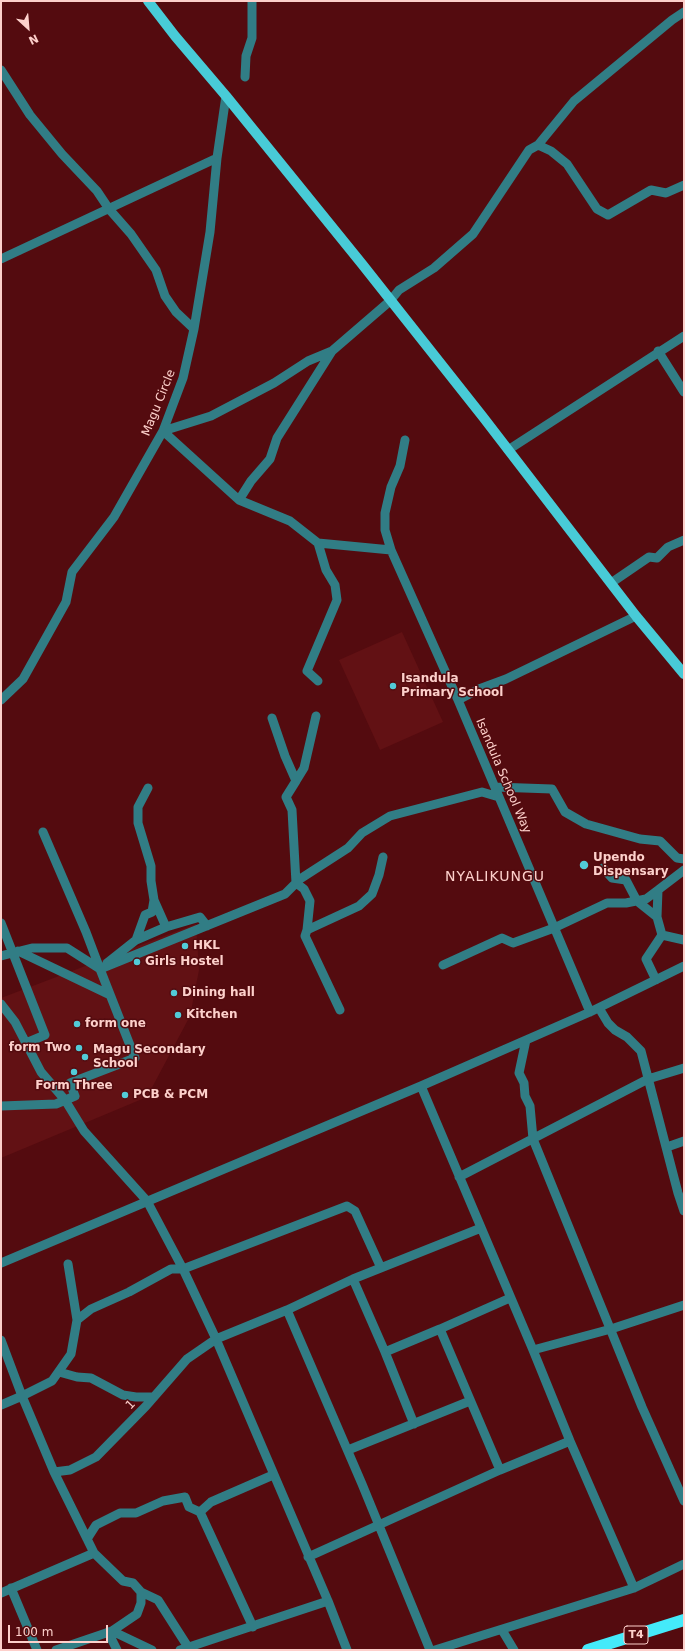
<!DOCTYPE html>
<html>
<head>
<meta charset="utf-8">
<style>
	body { margin:0 }
	#map { position:relative; width:685px; height:1651px; overflow:hidden; background:#540b0f; font-family:"DejaVu Sans",sans-serif }
	canvas { display:block }
	.frame { position:absolute; inset:0; border:2px solid #fdd0cb; pointer-events:none }
	.north { position:absolute; left:8px; top:8px; width:40px; height:40px; -webkit-text-stroke:3px #540b0f; paint-order:stroke; rotate:154deg; font-size:11px; font-weight:700; line-height:16px; text-align:center; color:#fdd0cb }
	.north::after { content:''; display:block; margin:auto; width:14px; height:18px; background:#fdd0cb; clip-path:polygon(50% 0,100% 100%,50% 72%,0 100%) }
	.scale { position:absolute; left:8px; top:1625px; width:100px; height:18px; box-sizing:border-box; border:2px solid #fdd0cb; border-top:0; padding-left:5px; font-size:12px; line-height:14px; white-space:nowrap; color:#fdd0cb; -webkit-text-stroke:3px #540b0f; paint-order:stroke }
</style>
</head>
<body>
<div id="map">
<canvas width="685" height="1651"></canvas>
<div class="frame"></div>
<div class="north">N</div>
<div class="scale">100 m</div>
</div>
<script>
const ctx = document.querySelector('canvas').getContext('2d');
ctx.lineJoin = 'round';
function paint(path, color) { ctx.fillStyle = color; ctx.fill(path, 'evenodd'); }
const toPath = rows => new Path2D(rows.map(r => 'M' + r).join(''));
function stroke(path, color, width, dash) { ctx.strokeStyle = color; ctx.lineWidth = width; ctx.lineCap = dash ? 'butt' : 'round'; ctx.setLineDash(dash || []); ctx.stroke(path); }
function write(font, color, halo, rows, align = 'center') {
  ctx.font = font + ' "DejaVu Sans",sans-serif'; ctx.lineWidth = 3; ctx.setLineDash([]); ctx.textBaseline = 'middle'; ctx.strokeStyle = halo; ctx.fillStyle = color; for (const [text, x, y, turn = 0] of rows) {
    ctx.save(); ctx.translate(x, y); ctx.rotate((+turn || 0) * Math.PI / 180); ctx.textAlign = isNaN(turn) ? turn : align; if (halo) ctx.strokeText(text, 0, 0); ctx.fillText(text, 0, 0); ctx.restore();
  }
}
const built = toPath([
	[402,632,443,722,380,750,339,660],
	[196,924,199,970,190,1016,147,1097,1,1158,1,998]
]);
const minor = toPath([
	[1,70,30,115,62,154,97,191,109,209,131,234,156,270,165,296,176,312,194,329],
	[245,77,246,56,252,38,252,1],
	[538,145,551,151,567,164,597,209,608,215,651,190,666,193,684,185],
	[1,259,217,158],
	[658,351,684,392],
	[163,431,239,500,290,521,318,543,391,550],
	[163,431,211,416,274,383,308,361,332,351],
	[405,440,400,466,391,487,385,513,385,530,391,550,458,700,590,1012],
	[508,450,684,336],
	[239,500,251,481,270,459,277,438,332,351,390,301,399,290,434,268,473,234,529,150,538,145,574,101,672,20,684,12],
	[318,543,326,570,335,585,337,600,307,671,318,681],
	[611,583,649,557,657,558,668,547,684,540],
	[1,700,23,679,66,602,72,572,114,517,163,431,183,378,194,329,210,232,217,158,226,96],
	[458,700,479,689,506,679,636,616],
	[272,718,285,756,296,781,286,797,292,810,296,883,304,889,310,901,307,930],
	[296,781,304,768,316,716],
	[495,787,552,789,565,812,586,824,640,839,660,841,677,858,684,859],
	[148,788,138,807,138,823,151,866,151,881,154,900,166,927,200,917,207,926],
	[603,868,612,878,626,880,637,901,657,917],
	[1,923,45,1035,26,1043],
	[662,935,684,940],
	[136,940,166,927],
	[18,951,110,995],
	[1,956,32,948,67,948,100,969,86,932,43,832],
	[107,963,136,940,145,915,152,912,154,900],
	[443,965,502,938,513,943,554,928,607,903,626,903,646,899,658,890],
	[100,969,285,894,300,879,348,848,362,833,390,816,482,792,499,797],
	[656,980,646,959,662,935,657,917,658,890,684,870],
	[1,1004,15,1022,41,1072,65,1100,84,1131,147,1201,183,1269,216,1339,328,1601,347,1650],
	[599,1008,608,1023,615,1030,627,1037,641,1051,678,1193,684,1211],
	[340,1010,305,936,307,930,359,906,372,894,379,875,383,857],
	[526,1040,519,1073,524,1083,525,1096,530,1106,533,1139,642,1407,684,1501],
	[421,1086,533,1350,570,1441,634,1588],
	[1,1106,56,1104,75,1096,70,1083,135,1058,100,969],
	[667,1147,684,1141],
	[459,1177,648,1079,684,1068],
	[1,1263,421,1086,590,1012,684,966],
	[68,1264,77,1320],
	[353,1279,385,1352,440,1329,500,1470],
	[287,1310,362,1484,430,1650],
	[440,1329,510,1298],
	[1,1340,22,1396,52,1381,71,1354,77,1320,91,1309,129,1292,171,1269,183,1269,347,1206,355,1211,381,1268],
	[533,1350,611,1329,684,1305],
	[385,1352,414,1424],
	[59,1372,77,1377,91,1378,123,1395,136,1397,154,1397],
	[1,1405,22,1396,54,1472,94,1553,1,1593],
	[348,1450,470,1401],
	[54,1472,70,1470,96,1457,146,1406,187,1359,216,1339,287,1310,353,1279,481,1228],
	[87,1539,96,1525,120,1513,136,1513,163,1501,185,1497,189,1507,200,1512],
	[94,1553,123,1581,133,1583,141,1592,141,1603,137,1614,112,1631],
	[308,1557,500,1470,570,1441],
	[11,1588,37,1650],
	[141,1592,158,1600,188,1647],
	[253,1627,200,1512,211,1502,273,1475],
	[502,1630,514,1650],
	[108,1632,117,1650],
	[56,1650,112,1631,152,1650],
	[180,1650,328,1601],
	[435,1650,634,1588,684,1564]
]);
const major = toPath([
	[148,1,175,36,226,96,362,264,483,417,636,616,684,674]
]);
const highway = toPath([
	[588,1650,684,1620]
]);
const markers = [
	[393,686,4,"#52cbd8"],
	[584,865,5,"#52cbd8"],
	[185,946,4,"#52cbd8"],
	[137,962,4,"#52cbd8"],
	[174,993,4,"#52cbd8"],
	[178,1015,4,"#52cbd8"],
	[77,1024,4,"#52cbd8"],
	[79,1048,4,"#52cbd8"],
	[85,1057,4,"#52cbd8"],
	[74,1072,4,"#52cbd8"],
	[125,1095,4,"#52cbd8"]
];
const shields = [
	[636,1635,24]
];
const shieldNames = [
	["T4",636,1635]
];
const streetNames = [
	["Magu Circle",159,403,-68],
	["Isandula School Way",503,776,67],
	["1",131,1405,-46]
];
const poiNames = [
	["Isandula",401,679],
	["Primary School",401,693],
	["Upendo",593,858],
	["Dispensary",593,872],
	["HKL",193,946],
	["Girls Hostel",145,962],
	["Dining hall",182,993],
	["Kitchen",186,1015],
	["form one",85,1024],
	["form Two",71,1048,"right"],
	["Magu Secondary",93,1050],
	["School",93,1064],
	["Form Three",74,1086,"center"],
	["PCB & PCM",133,1095]
];
const quarterNames = [
	["NYALIKUNGU",495,877]
];
paint(built, '#621114');
stroke(minor, '#317d85', 9);
stroke(major, '#48cbd7', 10);
stroke(highway, '#44eafa', 12);
for (const [x, y, r, color] of markers) { const dot = new Path2D(); dot.arc(x, y, r, 0, 2 * Math.PI); ctx.fillStyle = color; ctx.fill(dot); stroke(dot, '#540b0f', 1.5); }
for (const [x, y, w] of shields) { const box = new Path2D(); box.roundRect(x - w / 2, y - 9, w, 18, 3); ctx.fillStyle = '#540b0f'; ctx.fill(box); stroke(box, '#fdd0cb', 1); }
write('bold 11px', '#fdd0cb', null, shieldNames);
write('12px', '#fdd0cb', '#540b0f', streetNames);
write('bold 12px', '#fdd0cb', '#540b0f', poiNames, 'left');
ctx.letterSpacing = '1px';
write('14px', '#fdd0cb', '#540b0f', quarterNames);
ctx.letterSpacing = '0px';
</script>
</body>
</html>
